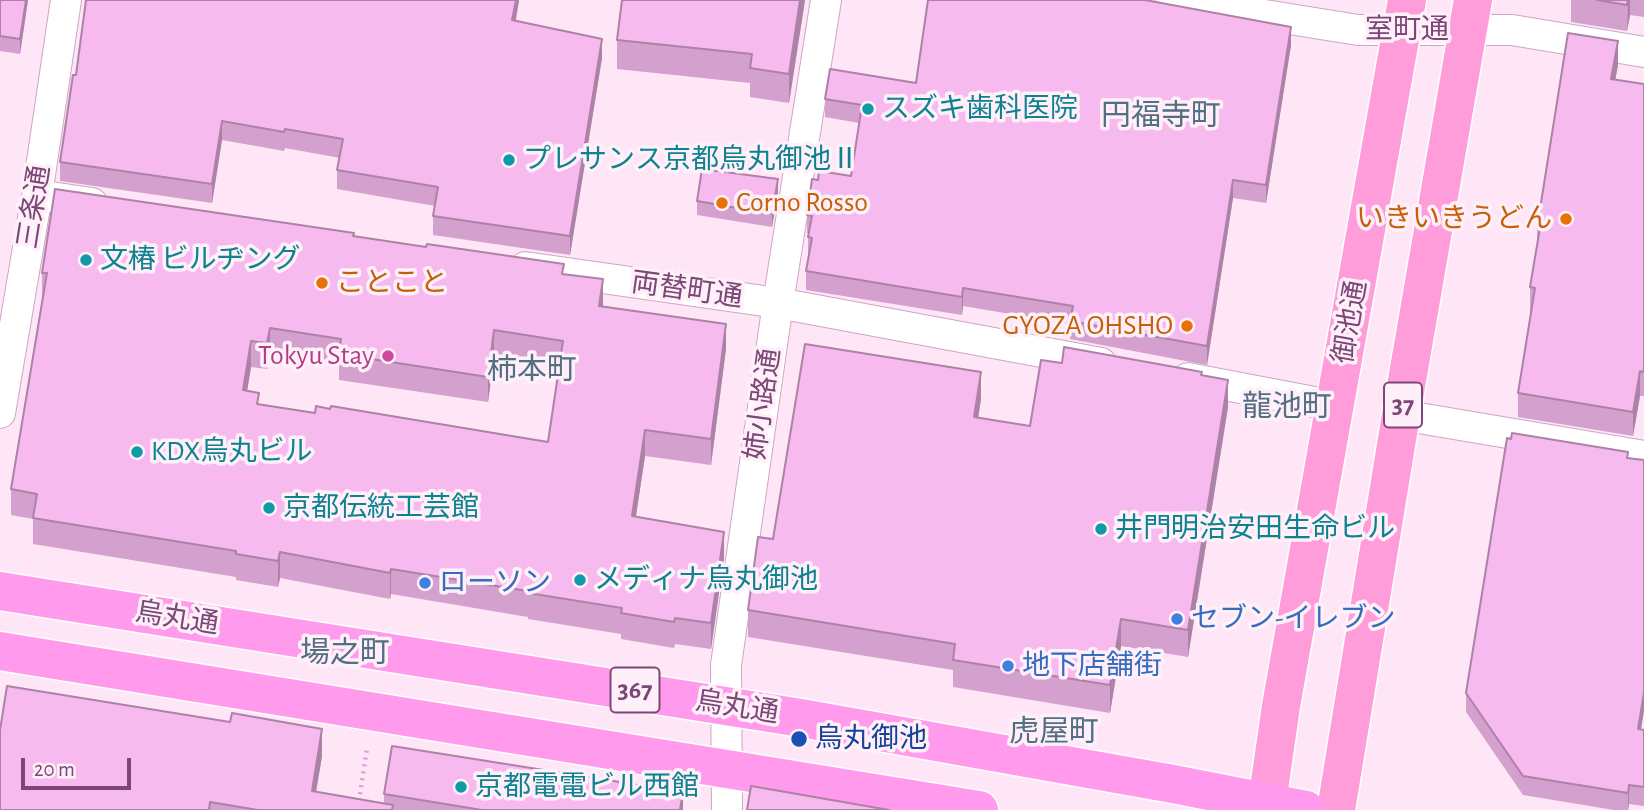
<!DOCTYPE html>
<html>
<head>
<meta charset="utf-8">
<style>
	body { margin:0 }
	#map { position:relative; width:1644px; height:810px; overflow:hidden; background:#ffe6f6; font-family:"Alegreya Sans",sans-serif }
	canvas { display:block }
	.scale { position:absolute; left:21px; top:758px; width:110px; height:32px; box-sizing:border-box; border:4px solid #7b4777; border-top:0; padding-left:9px; font-size:21px; line-height:24px; white-space:nowrap; color:#7b4777; -webkit-text-stroke:5px #ffeff9; paint-order:stroke }
</style>
</head>
<body>
<div id="map">
<canvas width="1644" height="810"></canvas>
<div class="scale">20 m</div>
</div>
<script>
const ctx = document.querySelector('canvas').getContext('2d');
ctx.lineJoin = 'round';
const toPath = rows => new Path2D(rows.map(r => 'M' + r).join(''));
function stroke(path, color, width, dash) { ctx.strokeStyle = color; ctx.lineWidth = width; ctx.lineCap = dash ? 'butt' : 'round'; ctx.setLineDash(dash || []); ctx.stroke(path); }
function paint(path, color) { ctx.fillStyle = color; ctx.fill(path, 'evenodd'); }
function write(font, color, halo, rows, align = 'center') {
  ctx.font = font + ' "Alegreya Sans","Noto Sans JP",sans-serif'; ctx.lineWidth = 7; ctx.setLineDash([]); ctx.textBaseline = 'middle'; ctx.strokeStyle = halo; ctx.fillStyle = color; for (const [text, x, y, turn = 0] of rows) {
    ctx.save(); ctx.translate(x, y); ctx.rotate((+turn || 0) * Math.PI / 180); ctx.textAlign = isNaN(turn) ? turn : align; if (halo) ctx.strokeText(text, 0, 0); ctx.fillText(text, 0, 0); ctx.restore();
  }
}
const path = toPath([
	[359,801,367,748]
]);
const minor = toPath([
	[1171,0,1358,30,1512,30,1644,52],
	[37,195,92,203],
	[525,267,778,303,1101,363],
	[1188,378,1335,406],
	[0,413,37,195,66,0],
	[1401,415,1644,456],
	[727,810,726,665,778,303,826,0]
]);
const primary = toPath([
	[1266,810,1281,706,1407,0],
	[1336,810,1401,415,1473,0]
]);
const trunk = toPath([
	[0,591,801,718,1173,784,1306,810],
	[0,651,979,810]
]);
const wall = toPath([
	[0,0,28,0,20,54,0,51],
	[86,0,519,0,516,21,602,58,570,255,433,235,433,216,435,206,337,189,337,170,340,158,285,148,284,151,222,140,212,203,60,181,60,162,76,75],
	[805,0,789,103,750,97,750,83,617,69,617,40],
	[1571,0,1644,0,1644,17,1630,15,1627,31,1571,22],
	[1291,45,1266,203,1233,198,1207,365,1070,339,1070,324,963,306,962,315,806,290,806,271,809,256,808,256,808,233,807,233,807,215,818,180,851,176,859,123,825,117,825,99,916,83],
	[1618,65,1615,80,1644,84,1644,396,1640,396,1633,436,1518,417,1518,393,1531,312,1530,312,1530,287,1537,247,1537,228],
	[778,193,772,227,697,215,697,201],
	[354,236,564,274,603,307,726,349,711,465,645,456,636,516,724,558,711,649,675,644,674,648,621,639,621,634,528,619,528,617,391,594,390,599,280,578,278,587,236,580,236,577,33,544,33,519,11,515,11,489,42,298,42,273],
	[270,354,339,364,339,380,488,402,494,356,559,366,548,442,315,413,259,404,247,391,251,367,267,369],
	[1062,363,1202,375,1228,407,1188,657,1121,646,1110,713,953,687,953,670,748,637,748,610,773,539,981,399,978,418,1030,426],
	[1628,458,1641,729,1644,730,1644,806,1629,804,1628,810,1614,810,1523,795,1466,712,1466,693],
	[322,756,316,792,384,804,384,794,683,810,0,810]
]);
const shadedWall = toPath([
	[26,0,28,0,20,54,20,39],
	[516,0,519,0,512,40,512,20],
	[800,0,805,0,789,103,789,74],
	[1628,0,1630,0,1630,15,1627,31],
	[1291,27,1291,45,1266,203,1266,185],
	[602,39,602,58,570,255,570,236],
	[1618,41,1618,65,1611,103,1611,79],
	[222,121,222,140,212,203,212,184],
	[778,179,778,193,772,227,772,214],
	[1233,180,1233,198,1207,365,1207,346],
	[603,279,603,305,599,332,599,306],
	[963,288,963,306,962,315,962,297],
	[726,324,726,349,711,465,711,439],
	[270,328,270,354,267,369,267,343],
	[494,330,494,356,488,402,488,377],
	[251,341,251,367,243,416,243,390],
	[1640,371,1640,396,1633,436,1633,412],
	[981,372,981,399,974,444,974,417],
	[1228,380,1228,407,1188,657,1188,630],
	[645,430,645,456,632,542,632,516],
	[724,532,724,558,711,649,711,623],
	[280,552,280,578,278,587,278,561],
	[391,569,391,594,390,599,390,573],
	[1121,619,1121,646,1110,713,1110,685],
	[1644,693,1644,711,1638,748,1638,729],
	[322,729,322,756,313,810,312,791],
	[1629,785,1629,804,1628,810,1628,793],
	[683,792,683,810,680,810]
]);
const building = toPath([
	[0,0,26,0,20,39,0,36,0,0],
	[86,0,516,0,512,20,602,39,570,236,433,216,438,187,337,170,343,139,285,129,284,132,222,121,212,184,60,162,73,75,76,75,86,0],
	[622,0,800,0,789,74,750,68,752,54,617,40,622,0],
	[928,0,1145,0,1291,27,1266,185,1233,180,1207,346,1070,321,1073,306,963,288,962,297,806,271,812,238,808,237,812,216,807,215,812,179,818,180,819,171,851,176,862,105,825,99,830,69,916,83,928,0],
	[1597,0,1628,0,1627,5,1597,0],
	[1568,33,1618,41,1611,79,1644,84,1644,372,1640,371,1633,412,1518,393,1535,288,1530,287,1540,228,1537,228,1568,33],
	[702,169,778,179,772,214,697,201,702,169],
	[55,189,354,233,353,236,426,247,427,244,564,264,562,274,603,279,599,306,726,324,711,439,645,430,632,516,724,532,711,623,675,618,674,622,621,613,622,608,528,593,528,591,391,569,390,573,280,552,278,561,236,554,236,551,33,518,37,494,11,489,47,273,42,273,55,189],
	[270,328,341,339,339,354,488,377,494,330,563,341,548,442,331,406,330,409,316,406,315,413,257,404,259,393,243,390,251,341,267,343,270,328],
	[805,344,981,372,974,417,1030,426,1041,360,1062,363,1064,347,1202,372,1201,375,1228,380,1188,630,1121,619,1110,685,953,660,955,644,748,610,758,537,773,539,805,344],
	[1512,433,1628,452,1627,458,1644,460,1644,693,1638,729,1644,730,1644,787,1629,785,1628,793,1523,776,1466,693,1507,438,1511,439,1512,433],
	[7,686,230,722,232,713,322,729,312,791,393,805,392,810,258,810,210,802,209,810,0,810,0,730,7,686],
	[392,746,683,792,680,810,482,810,384,794,392,746],
	[751,786,889,810,747,810,751,786]
]);
const markers = [
	[868,109,7,"#0f9aa8"],
	[509,160,7,"#0f9aa8"],
	[722,203,7,"#e8710a"],
	[1566,219,7,"#e8710a"],
	[86,260,7,"#0f9aa8"],
	[322,283,7,"#e8710a"],
	[1187,326,7,"#e8710a"],
	[388,356,7,"#d1479c"],
	[137,452,7,"#0f9aa8"],
	[269,508,7,"#0f9aa8"],
	[1101,529,7,"#0f9aa8"],
	[580,580,7,"#0f9aa8"],
	[425,583,7,"#3f7fe0"],
	[1177,619,7,"#3f7fe0"],
	[1008,666,7,"#3f7fe0"],
	[799,739,9,"#1a4fb4"],
	[461,787,7,"#0f9aa8"]
];
const shields = [
	[1403,405,38],
	[635,690,49]
];
const shieldNames = [
	["37",1403,405],
	["367",635,690]
];
const streetNames = [
	["室町通",1407,30],
	["三条通",34,207,-81],
	["両替町通",687,290,8],
	["御池通",1350,322,-80],
	["姉小路通",763,404,-82],
	["烏丸通",177,618,9],
	["烏丸通",737,707,9]
];
const cultureNames = [
	["スズキ歯科医院",882,109],
	["プレサンス京都烏丸御池Ⅱ",523,160],
	["文椿 ビルヂング",100,260],
	["KDX烏丸ビル",151,452],
	["京都伝統工芸館",283,508],
	["井門明治安田生命ビル",1115,529],
	["メディナ烏丸御池",594,580],
	["京都電電ビル西館",475,787]
];
const foodNames = [
	["Corno Rosso",736,203],
	["いきいきうどん",1552,219,"right"],
	["ことこと",336,283],
	["GYOZA OHSHO",1173,326,"right"]
];
const hotelNames = [
	["Tokyu Stay",374,356]
];
const shopNames = [
	["ローソン",439,583],
	["セブン-イレブン",1191,619],
	["地下店舗街",1022,666]
];
const transitNames = [
	["烏丸御池",815,739]
];
const neighbourhoodNames = [
	["円福寺町",1161,116],
	["柿本町",532,370],
	["龍池町",1287,407],
	["場之町",345,653],
	["虎屋町",1054,732]
];
stroke(minor, '#cea5c7', 32);
stroke(primary, '#fff', 41);
stroke(trunk, '#fff', 41);
stroke(path, '#dd9dd5', 4.5, [2, 5]);
stroke(minor, '#fff', 30);
stroke(primary, '#ff9ddb', 38);
stroke(trunk, '#ff9aed', 38);
paint(wall, '#d4a0ce');
paint(shadedWall, '#ad82a7');
paint(building, '#f7baef');
stroke(building, '#ad82a7', 2);
for (const [x, y, r, color] of markers) { const dot = new Path2D(); dot.arc(x, y, r, 0, 2 * Math.PI); ctx.fillStyle = color; ctx.fill(dot); stroke(dot, '#ffeff9', 2.5); }
for (const [x, y, w] of shields) { const box = new Path2D(); box.roundRect(x - w / 2, y - 22.5, w, 45, 5); ctx.fillStyle = '#ffeff9'; ctx.fill(box); stroke(box, '#7b4777', 2); }
write('bold 26px', '#7b4777', null, shieldNames);
write('28px', '#7b4777', '#ffeff9', streetNames);
write('28px', '#0d838f', '#ffeff9', cultureNames, 'left');
write('28px', '#c56008', '#ffeff9', foodNames, 'left');
write('28px', '#b23c85', '#ffeff9', hotelNames, 'right');
write('28px', '#366cbe', '#ffeff9', shopNames, 'left');
write('28px', '#164399', '#ffeff9', transitNames, 'left');
write('30px', '#526f83', '#ffeff9', neighbourhoodNames);
</script>
</body>
</html>
